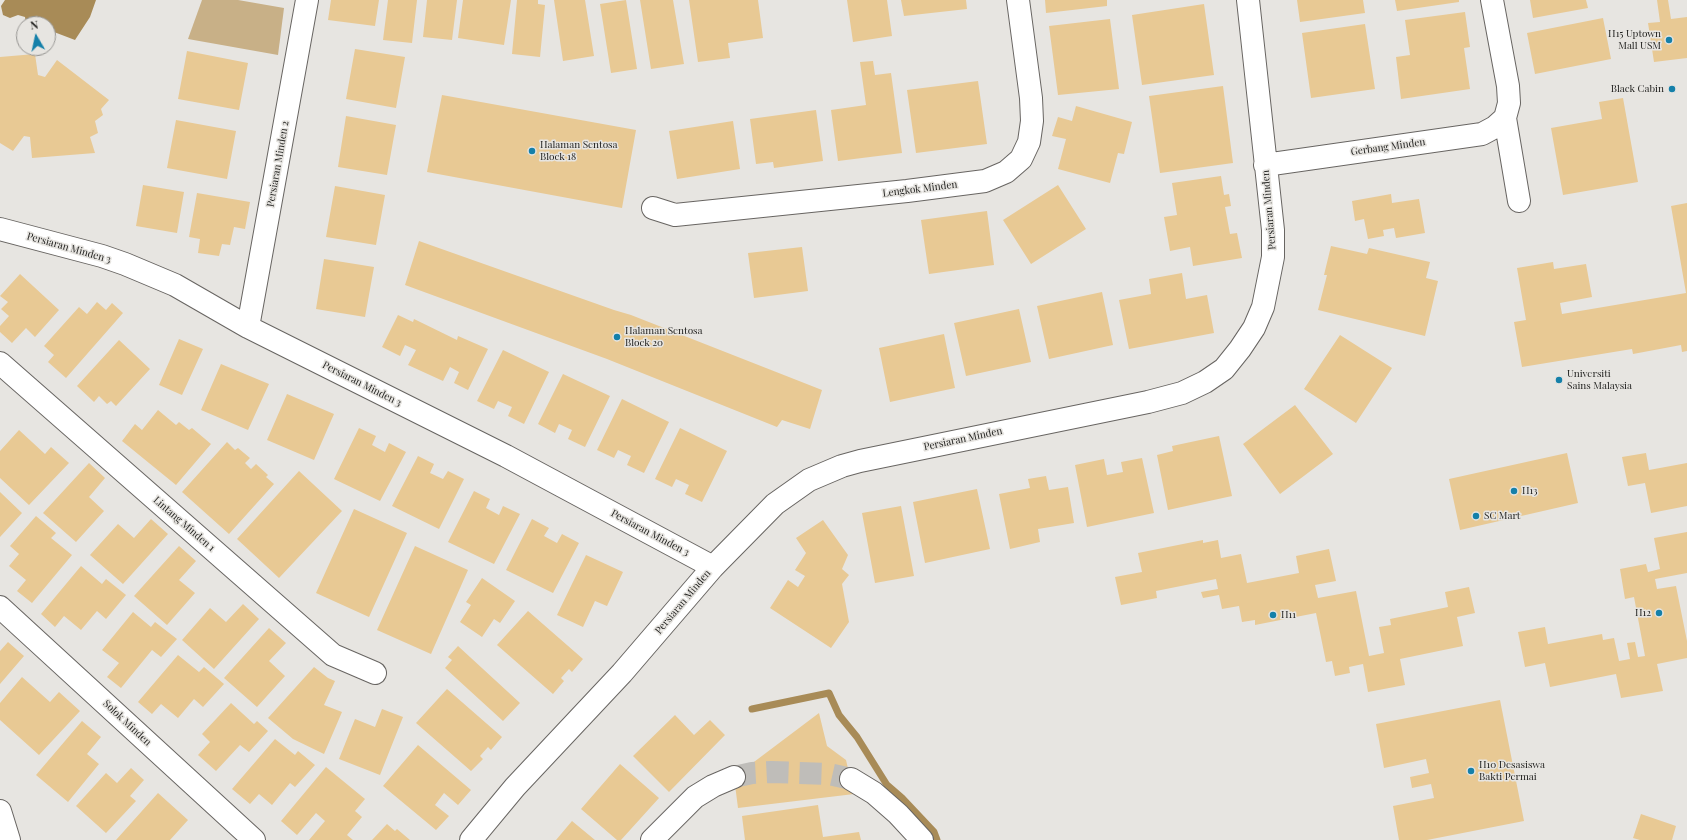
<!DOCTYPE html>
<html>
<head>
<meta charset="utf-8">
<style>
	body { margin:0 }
	#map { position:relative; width:1687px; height:840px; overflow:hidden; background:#e7e5e1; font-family:"Playfair Display",serif }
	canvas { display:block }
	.north { position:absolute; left:16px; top:16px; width:40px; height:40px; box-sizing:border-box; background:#e7e5e1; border:1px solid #969592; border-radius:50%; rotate:351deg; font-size:11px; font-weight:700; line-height:16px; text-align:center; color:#1d1d1b }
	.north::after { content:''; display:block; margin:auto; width:14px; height:18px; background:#1580a9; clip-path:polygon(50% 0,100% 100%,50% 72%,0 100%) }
</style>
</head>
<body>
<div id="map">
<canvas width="1687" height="840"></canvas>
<div class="north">N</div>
</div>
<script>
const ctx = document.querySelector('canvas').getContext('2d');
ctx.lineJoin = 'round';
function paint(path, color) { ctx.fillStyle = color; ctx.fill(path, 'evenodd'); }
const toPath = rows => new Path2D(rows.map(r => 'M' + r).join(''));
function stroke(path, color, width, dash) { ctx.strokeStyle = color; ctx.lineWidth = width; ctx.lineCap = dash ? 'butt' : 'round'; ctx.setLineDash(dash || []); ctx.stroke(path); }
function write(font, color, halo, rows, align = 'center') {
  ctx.font = font + ' "Playfair Display",serif'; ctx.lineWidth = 3; ctx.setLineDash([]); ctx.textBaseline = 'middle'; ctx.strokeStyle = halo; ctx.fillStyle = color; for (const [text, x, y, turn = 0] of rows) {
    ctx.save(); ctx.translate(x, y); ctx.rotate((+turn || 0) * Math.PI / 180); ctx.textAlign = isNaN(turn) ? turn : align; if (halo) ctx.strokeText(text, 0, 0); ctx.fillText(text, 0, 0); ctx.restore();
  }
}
const green = toPath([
	[202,0,238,0,284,8,278,55,188,39]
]);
const water = toPath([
	[5,0,96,0,90,17,75,40,54,32,48,35,48,24,26,24,25,17,18,15,10,18,3,15,1,6]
]);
const stream = toPath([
	[752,709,829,693,839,715,857,737,887,785,902,798,934,832,937,840]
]);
const building = toPath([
	[331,0,379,0,375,26,328,20],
	[388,0,417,0,412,43,383,40],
	[427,0,457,0,452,40,423,37],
	[463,0,511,0,504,45,458,38],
	[517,0,538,0,538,4,545,5,540,57,512,54],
	[554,0,585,0,594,56,563,61],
	[626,0,637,69,611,73,600,4],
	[640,0,673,0,684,64,651,69],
	[689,0,758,0,763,38,728,43,730,58,698,62],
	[847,0,887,0,892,36,853,42],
	[901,0,966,0,967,9,904,16],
	[1045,0,1107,0,1107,6,1046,13],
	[1297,0,1363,0,1365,13,1300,22],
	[1395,0,1459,0,1459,2,1397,11],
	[1530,0,1586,0,1588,8,1533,18],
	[1657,0,1668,0,1671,19,1687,17,1687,58,1654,62,1648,23,1660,22],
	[1204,4,1214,75,1142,85,1132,15],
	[1465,12,1470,47,1464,48,1470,89,1401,99,1396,57,1410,55,1405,20],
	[1603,18,1611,59,1535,74,1527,33],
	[1110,19,1119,89,1058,95,1049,26],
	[1365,24,1375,89,1311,98,1302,33],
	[355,49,405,57,396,108,346,99],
	[187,51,248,63,239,110,178,99],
	[35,54,38,75,45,77,57,60,109,100,101,109,103,115,95,121,98,133,90,137,95,153,32,158,30,137,24,136,13,151,0,143,0,57],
	[873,61,875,75,891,73,902,153,838,161,831,110,866,105,860,62],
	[978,81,987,144,916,153,907,90],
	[1223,86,1233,163,1160,173,1149,96],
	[442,95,636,130,622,208,427,172],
	[1623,98,1638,182,1563,195,1551,128,1602,119,1599,102],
	[1076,106,1132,122,1124,154,1118,153,1110,183,1058,169,1066,139,1052,136,1058,117,1072,121],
	[816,110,823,161,774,168,773,162,756,164,750,119],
	[346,116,396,125,387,175,338,167],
	[176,120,236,131,227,179,167,168],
	[733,121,740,169,677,179,669,131],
	[1221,176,1224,195,1229,194,1231,206,1225,207,1230,234,1237,233,1242,258,1193,266,1190,247,1170,251,1164,217,1177,215,1172,183],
	[143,185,184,192,177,233,136,226],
	[1058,185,1086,229,1031,264,1003,220],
	[335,186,385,195,376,245,326,237],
	[197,193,250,202,245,229,234,227,230,245,222,244,219,256,198,253,200,239,189,237],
	[1391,194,1392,203,1419,199,1425,233,1396,238,1394,228,1383,230,1384,236,1368,239,1364,219,1355,221,1352,201],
	[1687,203,1687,351,1682,352,1681,345,1633,354,1632,349,1522,367,1514,322,1526,320,1517,268,1553,262,1554,269,1586,264,1592,297,1560,303,1562,314,1686,293,1671,206],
	[987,211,994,265,929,274,921,220],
	[419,241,614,310,631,315,822,390,810,429,782,420,777,427,607,359,405,285],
	[1331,246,1367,254,1369,248,1430,262,1426,278,1438,281,1425,336,1318,310,1327,275,1324,275],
	[802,247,808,291,754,298,748,253],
	[324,259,374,267,365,317,316,309],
	[1182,273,1186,299,1207,295,1214,333,1129,349,1119,300,1151,294,1149,279],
	[20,274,59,310,35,337,26,328,12,343,0,332,0,326,9,316,1,309,8,302,0,296],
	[1102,292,1113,345,1049,359,1037,306],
	[97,302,106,310,112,303,123,313,66,378,48,362,54,355,44,346,79,307,87,314],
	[1019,309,1031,362,966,376,954,323],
	[398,315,413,322,414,319,457,340,458,336,488,349,468,390,454,383,459,372,450,367,443,381,408,365,416,350,405,345,400,356,382,347],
	[944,334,955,388,890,402,879,348],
	[1340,335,1392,368,1356,423,1304,389],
	[179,339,203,349,182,395,159,385],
	[119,340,150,369,116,406,111,401,107,404,99,396,94,402,77,386],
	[503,350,549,372,524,424,508,416,512,407,498,401,494,409,477,401],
	[221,364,269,384,248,430,201,410],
	[563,374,610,396,585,447,568,439,572,430,559,424,555,433,538,424],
	[287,394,334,414,314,460,267,440],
	[622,399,669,422,644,473,627,465,631,456,618,450,614,458,597,450],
	[1295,405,1333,454,1280,494,1243,444],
	[158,410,176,425,179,422,189,430,192,428,211,444,176,485,122,441,135,424,142,430],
	[359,428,376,436,372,445,385,452,389,443,406,452,380,501,334,479],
	[680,428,727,451,702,502,685,494,689,485,676,479,672,487,655,479],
	[19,430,45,454,51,447,69,463,29,505,0,478,0,451],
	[1219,436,1232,496,1168,510,1157,455,1173,451,1172,446],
	[227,442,235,450,238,448,250,458,245,463,251,469,256,464,268,475,266,477,274,484,229,534,182,492],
	[1567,453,1578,503,1460,530,1449,479],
	[1646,453,1649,470,1687,463,1687,506,1651,513,1645,483,1628,486,1622,457],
	[418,456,434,464,430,473,443,479,448,471,464,479,439,529,392,506],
	[1142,458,1154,513,1087,527,1075,465,1104,459,1107,475,1123,472,1121,462],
	[89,463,105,478,89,497,104,511,76,542,43,513],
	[299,471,342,511,279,578,237,539],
	[1046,476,1049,490,1068,487,1074,523,1038,529,1040,542,1010,549,999,494,1030,488,1028,479],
	[977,489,990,549,925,563,913,502],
	[474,491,490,499,486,508,499,515,503,506,520,514,494,564,448,542],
	[0,492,22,513,0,537],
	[901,506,914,576,875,583,862,513],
	[354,509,407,533,369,617,316,593],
	[36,516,56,533,51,538,72,555,32,603,17,591,26,580,9,566,19,554,10,546],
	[151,519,168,534,123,584,90,555,118,524,134,538],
	[532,519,549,528,544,536,557,543,562,534,579,543,553,593,506,570],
	[823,520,848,555,842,569,849,575,842,584,849,622,831,648,770,608,788,580,798,587,805,576,795,570,806,553,796,538],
	[1687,532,1687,573,1655,579,1657,589,1676,586,1687,641,1687,658,1657,664,1663,691,1621,698,1616,674,1550,687,1545,663,1525,667,1518,632,1545,627,1548,644,1602,634,1603,640,1614,638,1619,661,1630,659,1627,643,1635,642,1638,657,1645,656,1634,597,1625,599,1620,569,1646,564,1648,572,1660,569,1654,538],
	[1203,540,1203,543,1218,540,1221,558,1241,554,1247,583,1299,573,1296,556,1329,549,1336,581,1315,585,1318,598,1356,591,1369,656,1384,653,1379,627,1391,625,1390,619,1448,607,1445,592,1469,587,1475,613,1457,617,1463,646,1400,659,1405,685,1368,692,1363,664,1349,667,1350,673,1335,676,1332,661,1326,662,1316,613,1255,625,1255,620,1242,622,1239,606,1222,609,1219,595,1203,598,1201,592,1218,589,1216,579,1156,591,1157,598,1121,605,1115,577,1142,572,1138,553],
	[179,546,196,561,179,580,195,593,167,625,134,596],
	[415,546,468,570,431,654,377,630],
	[586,555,623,572,607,606,595,601,583,627,557,615],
	[81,566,102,584,106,579,126,595,106,619,97,611,81,630,64,616,55,627,41,614],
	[482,578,515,601,500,623,494,619,482,637,460,622,471,605,466,602],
	[243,604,259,619,214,669,182,640,210,608,226,622],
	[528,611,583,659,572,672,569,669,561,678,564,681,553,694,497,645],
	[133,612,151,627,155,622,177,639,161,657,152,650,121,688,107,677,119,663,102,650],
	[269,628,286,643,269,661,285,676,257,707,224,678],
	[8,642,24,656,0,684,0,651],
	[458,646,520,703,503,721,445,668,452,660,448,657],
	[178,655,199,672,204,667,224,684,203,707,194,699,178,718,161,704,152,714,138,702],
	[314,667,328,678,335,681,324,705,342,712,324,754,293,739,268,718],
	[22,677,50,702,59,692,80,711,39,755,0,720,0,703],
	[447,689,502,737,491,750,488,747,480,756,483,759,471,771,416,723],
	[1500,700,1524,821,1427,840,1399,840,1393,806,1434,798,1431,784,1412,788,1410,777,1429,773,1426,759,1384,768,1376,724],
	[231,703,254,724,257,721,268,731,249,752,240,745,216,771,198,755,210,742,202,734],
	[382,709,403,717,380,775,339,759,355,719,375,727],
	[819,713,827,746,846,760,854,794,738,808,734,777],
	[675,715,694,735,710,720,725,735,669,792,633,756],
	[82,721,101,737,87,754,99,764,68,802,36,775],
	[275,739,295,755,298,751,315,765,295,787,290,783,272,805,259,794,250,804,232,789],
	[418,745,471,790,458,805,444,793,435,805,449,816,436,830,383,786],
	[620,764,659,798,621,840,617,840,581,809],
	[326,767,365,799,355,811,362,817,347,835,353,840,309,840,325,821,316,813,297,835,281,821],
	[131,768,144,780,130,796,136,801,106,833,76,806,106,773,117,783],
	[158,793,188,820,170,840,116,840],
	[818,805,823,837,859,832,861,840,745,840,742,816],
	[1641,814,1676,826,1672,840,1640,840,1633,838],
	[572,821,595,840,556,840],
	[387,824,395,831,397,829,410,840,372,840]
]);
const minorTunnel = toPath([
	[734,777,752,773,771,772,829,774,851,779]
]);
const minor = toPath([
	[1505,118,1519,201],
	[1265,165,1482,134,1495,127,1505,118,1509,103,1508,86,1492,0],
	[653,208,675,215,907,191,985,181,1006,172,1021,159,1029,142,1032,121,1031,98,1018,0],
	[0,229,102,256,125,264,175,285,248,327,506,456,713,567],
	[248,327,307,0],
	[0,363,333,655,375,673],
	[0,607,254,840],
	[851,779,874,793,898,814,922,840],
	[0,811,9,840],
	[471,840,515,787,622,673,713,567,775,504,809,480,842,466,860,461,1148,402,1182,393,1205,382,1224,369,1240,349,1254,328,1263,307,1273,257,1273,230,1248,0],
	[652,840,695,797,713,786,734,777]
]);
const markers = [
	[1669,40,4,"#1580a9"],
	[1672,89,4,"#1580a9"],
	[532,151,4,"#1580a9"],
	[617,337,4,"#1580a9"],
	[1559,380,4,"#1580a9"],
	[1514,491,4,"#1580a9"],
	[1476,516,4,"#1580a9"],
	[1659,613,4,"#1580a9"],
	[1273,615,4,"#1580a9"],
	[1471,771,4,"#1580a9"]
];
const poiNames = [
	["H15 Uptown",1661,34,"right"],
	["Mall USM",1661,46,"right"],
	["Black Cabin",1664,89,"right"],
	["Halaman Sentosa",540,145],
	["Block 18",540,157],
	["Halaman Sentosa",625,331],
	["Block 20",625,343],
	["Universiti",1567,374],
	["Sains Malaysia",1567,386],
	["H13",1522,491],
	["SC Mart",1484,516],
	["H12",1651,613,"right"],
	["H11",1281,615],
	["H10 Desasiswa",1479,765],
	["Bakti Permai",1479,777]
];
const streetNames = [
	["Gerbang Minden",1388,147,-8],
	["Persiaran Minden 2",278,164,-80],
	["Lengkok Minden",920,189,-7],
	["Persiaran Minden",1269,210,-95],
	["Persiaran Minden 3",69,248,16],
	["Persiaran Minden 3",362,384,27],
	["Persiaran Minden",963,439,-12],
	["Lintang Minden 1",184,524,41],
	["Persiaran Minden 3",650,533,28],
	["Persiaran Minden",683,602,-50],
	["Solok Minden",127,723,43]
];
paint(green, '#c8b087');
paint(water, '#a88b57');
stroke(stream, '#a88b57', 7);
paint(building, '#e8c994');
stroke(minorTunnel, '#bfbdb9', 22, [22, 11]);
stroke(minor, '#686562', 24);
stroke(minor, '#fff', 22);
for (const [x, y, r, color] of markers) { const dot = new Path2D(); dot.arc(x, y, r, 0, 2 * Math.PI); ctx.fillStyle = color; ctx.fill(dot); stroke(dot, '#e7e5e1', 1.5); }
write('10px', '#1d1d1b', '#e7e5e1', poiNames, 'left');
write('10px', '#1d1d1b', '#e7e5e1', streetNames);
</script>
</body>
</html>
